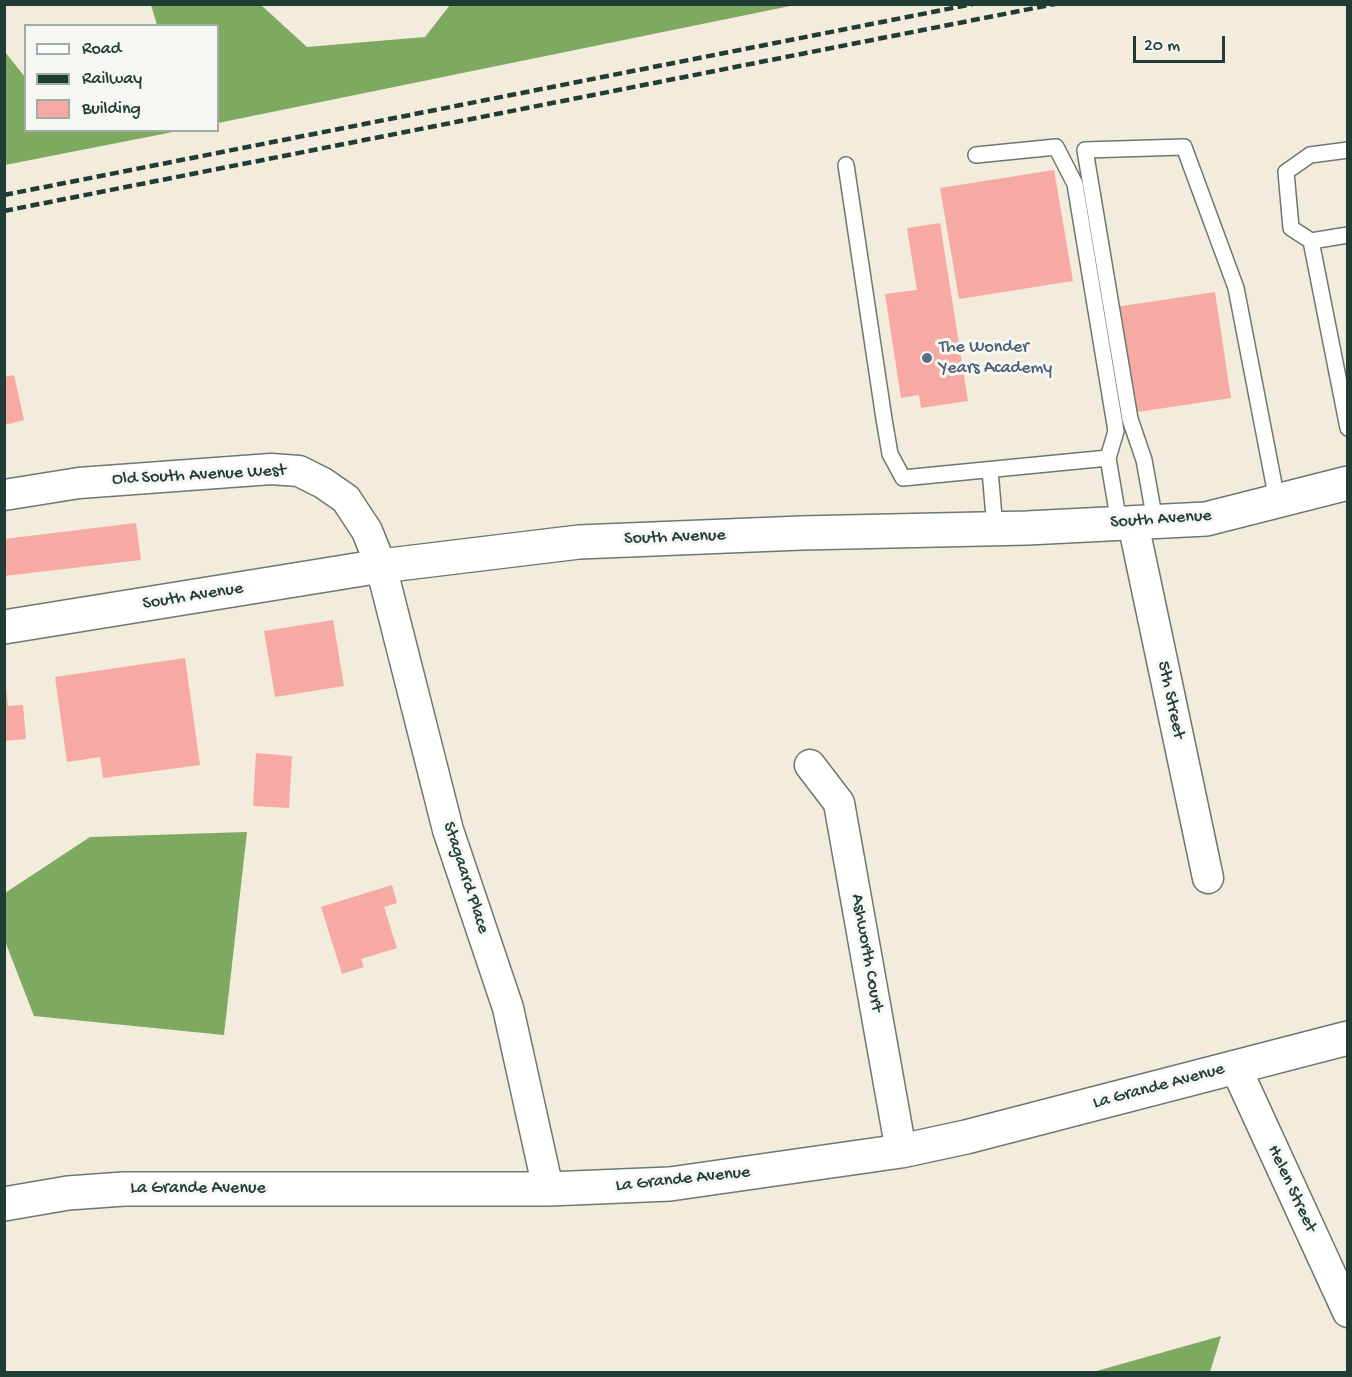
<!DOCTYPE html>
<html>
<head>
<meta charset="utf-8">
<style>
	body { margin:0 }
	#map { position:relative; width:1352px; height:1377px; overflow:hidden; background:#f3ebdb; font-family:"Gochi Hand",sans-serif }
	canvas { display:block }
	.frame { position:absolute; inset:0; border:6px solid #1f3d34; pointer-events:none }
	.legend { position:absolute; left:24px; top:24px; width:195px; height:108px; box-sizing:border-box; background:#f6f6f2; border:2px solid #a0aca6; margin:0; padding:8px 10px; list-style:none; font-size:18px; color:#1f3d34 }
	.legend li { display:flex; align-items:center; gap:12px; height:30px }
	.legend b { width:30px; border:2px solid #a0aca6 }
	.scale { position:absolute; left:1133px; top:36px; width:92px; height:27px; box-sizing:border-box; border:3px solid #1f3d34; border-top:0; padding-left:8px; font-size:18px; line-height:21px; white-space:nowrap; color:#1f3d34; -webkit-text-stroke:4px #f6f6f2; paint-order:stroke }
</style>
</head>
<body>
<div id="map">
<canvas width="1352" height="1377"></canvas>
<div class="frame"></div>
<ul class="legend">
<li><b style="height:8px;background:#fff"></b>Road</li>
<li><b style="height:8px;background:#1f3d34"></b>Railway</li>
<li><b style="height:16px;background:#f7aaa3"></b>Building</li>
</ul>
<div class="scale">20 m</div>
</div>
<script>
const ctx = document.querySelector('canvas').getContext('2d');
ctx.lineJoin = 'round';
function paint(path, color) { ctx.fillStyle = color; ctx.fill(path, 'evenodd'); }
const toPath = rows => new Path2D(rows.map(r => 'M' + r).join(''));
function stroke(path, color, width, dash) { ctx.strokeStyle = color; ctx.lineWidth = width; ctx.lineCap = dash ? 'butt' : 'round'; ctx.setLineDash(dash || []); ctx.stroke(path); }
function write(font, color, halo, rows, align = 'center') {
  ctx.font = font + ' "Gochi Hand",sans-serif'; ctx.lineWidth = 6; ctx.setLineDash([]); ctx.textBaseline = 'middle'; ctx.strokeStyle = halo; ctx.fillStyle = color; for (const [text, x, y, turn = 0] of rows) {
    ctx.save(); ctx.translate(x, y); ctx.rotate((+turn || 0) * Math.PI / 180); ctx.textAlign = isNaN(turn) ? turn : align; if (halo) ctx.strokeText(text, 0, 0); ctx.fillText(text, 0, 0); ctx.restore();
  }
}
const forest = toPath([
	[151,5,261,5,307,47,425,37,450,5,795,5,218,123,218,26,157,25],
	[5,52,25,77,26,130,178,131,5,165],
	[247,832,224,1035,34,1016,5,941,5,893,90,837],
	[1221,1336,1210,1372,1093,1372]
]);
const building = toPath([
	[1054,170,1073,281,959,299,940,188],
	[940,223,968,401,921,408,919,395,901,398,885,294,917,290,907,228],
	[1215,292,1231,398,1131,413,1116,307],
	[14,375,24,420,4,425,4,377],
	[136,523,141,560,4,576,4,539],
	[333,620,344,686,275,697,264,631],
	[185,658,200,765,103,778,100,757,67,762,55,677],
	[4,687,6,687,8,706,23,705,26,739,4,741],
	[256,753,292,756,289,808,253,806],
	[392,885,397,903,384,907,397,948,361,959,364,967,342,974,321,907]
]);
const lane = toPath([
	[976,155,1056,147,1075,184,1116,431,1108,458],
	[846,165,884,419,890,454,903,478,1108,458,1119,523],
	[1348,235,1311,241,1348,428],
	[1311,241,1291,228,1286,172,1310,155,1348,150],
	[990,470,995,529],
	[1155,521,1144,460,1130,419,1085,150,1184,147,1236,288,1277,500]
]);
const street = toPath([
	[4,495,79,483,271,469,299,471,323,483,346,499,367,531,381,566,448,830,508,1008,548,1189],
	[1133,523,1208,878],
	[810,765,839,803,901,1151],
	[1235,1066,1348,1312]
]);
const secondary = toPath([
	[4,627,381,566,579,542,801,533,1027,528,1206,519,1348,483],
	[4,1204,68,1193,124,1189,548,1189,670,1184,901,1151,966,1137,1348,1038]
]);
const rail = toPath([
	[4,195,973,4],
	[4,211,1055,4]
]);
const markers = [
	[927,358,6,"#5c6f8a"]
];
const serviceNames = [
	["The Wonder",939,348],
	["Years Academy",939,369]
];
const streetNames = [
	["Old South Avenue West",199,476,-3],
	["South Avenue",1161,520,-4],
	["South Avenue",675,538,-2],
	["South Avenue",193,597,-9],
	["5th Street",1170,700,78],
	["Stagaard Place",465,878,72],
	["Ashworth Court",866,953,80],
	["La Grande Avenue",1159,1087,-15],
	["La Grande Avenue",683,1180,-6],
	["La Grande Avenue",198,1189],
	["Helen Street",1291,1189,65]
];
paint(forest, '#7ea960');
paint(building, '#f7aaa3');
stroke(lane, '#697a6e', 18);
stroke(street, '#697a6e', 33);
stroke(secondary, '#697a6e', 36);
stroke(lane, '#fff', 15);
stroke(street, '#fff', 30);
stroke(secondary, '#fff', 33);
stroke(rail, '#1f3d34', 4.5, [9, 4.5]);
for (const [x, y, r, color] of markers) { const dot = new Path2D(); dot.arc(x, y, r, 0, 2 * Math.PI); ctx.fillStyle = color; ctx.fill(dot); stroke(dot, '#f6f6f2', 2); }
write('18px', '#4e5e75', '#f6f6f2', serviceNames, 'left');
write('18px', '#1f3d34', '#f6f6f2', streetNames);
</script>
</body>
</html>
